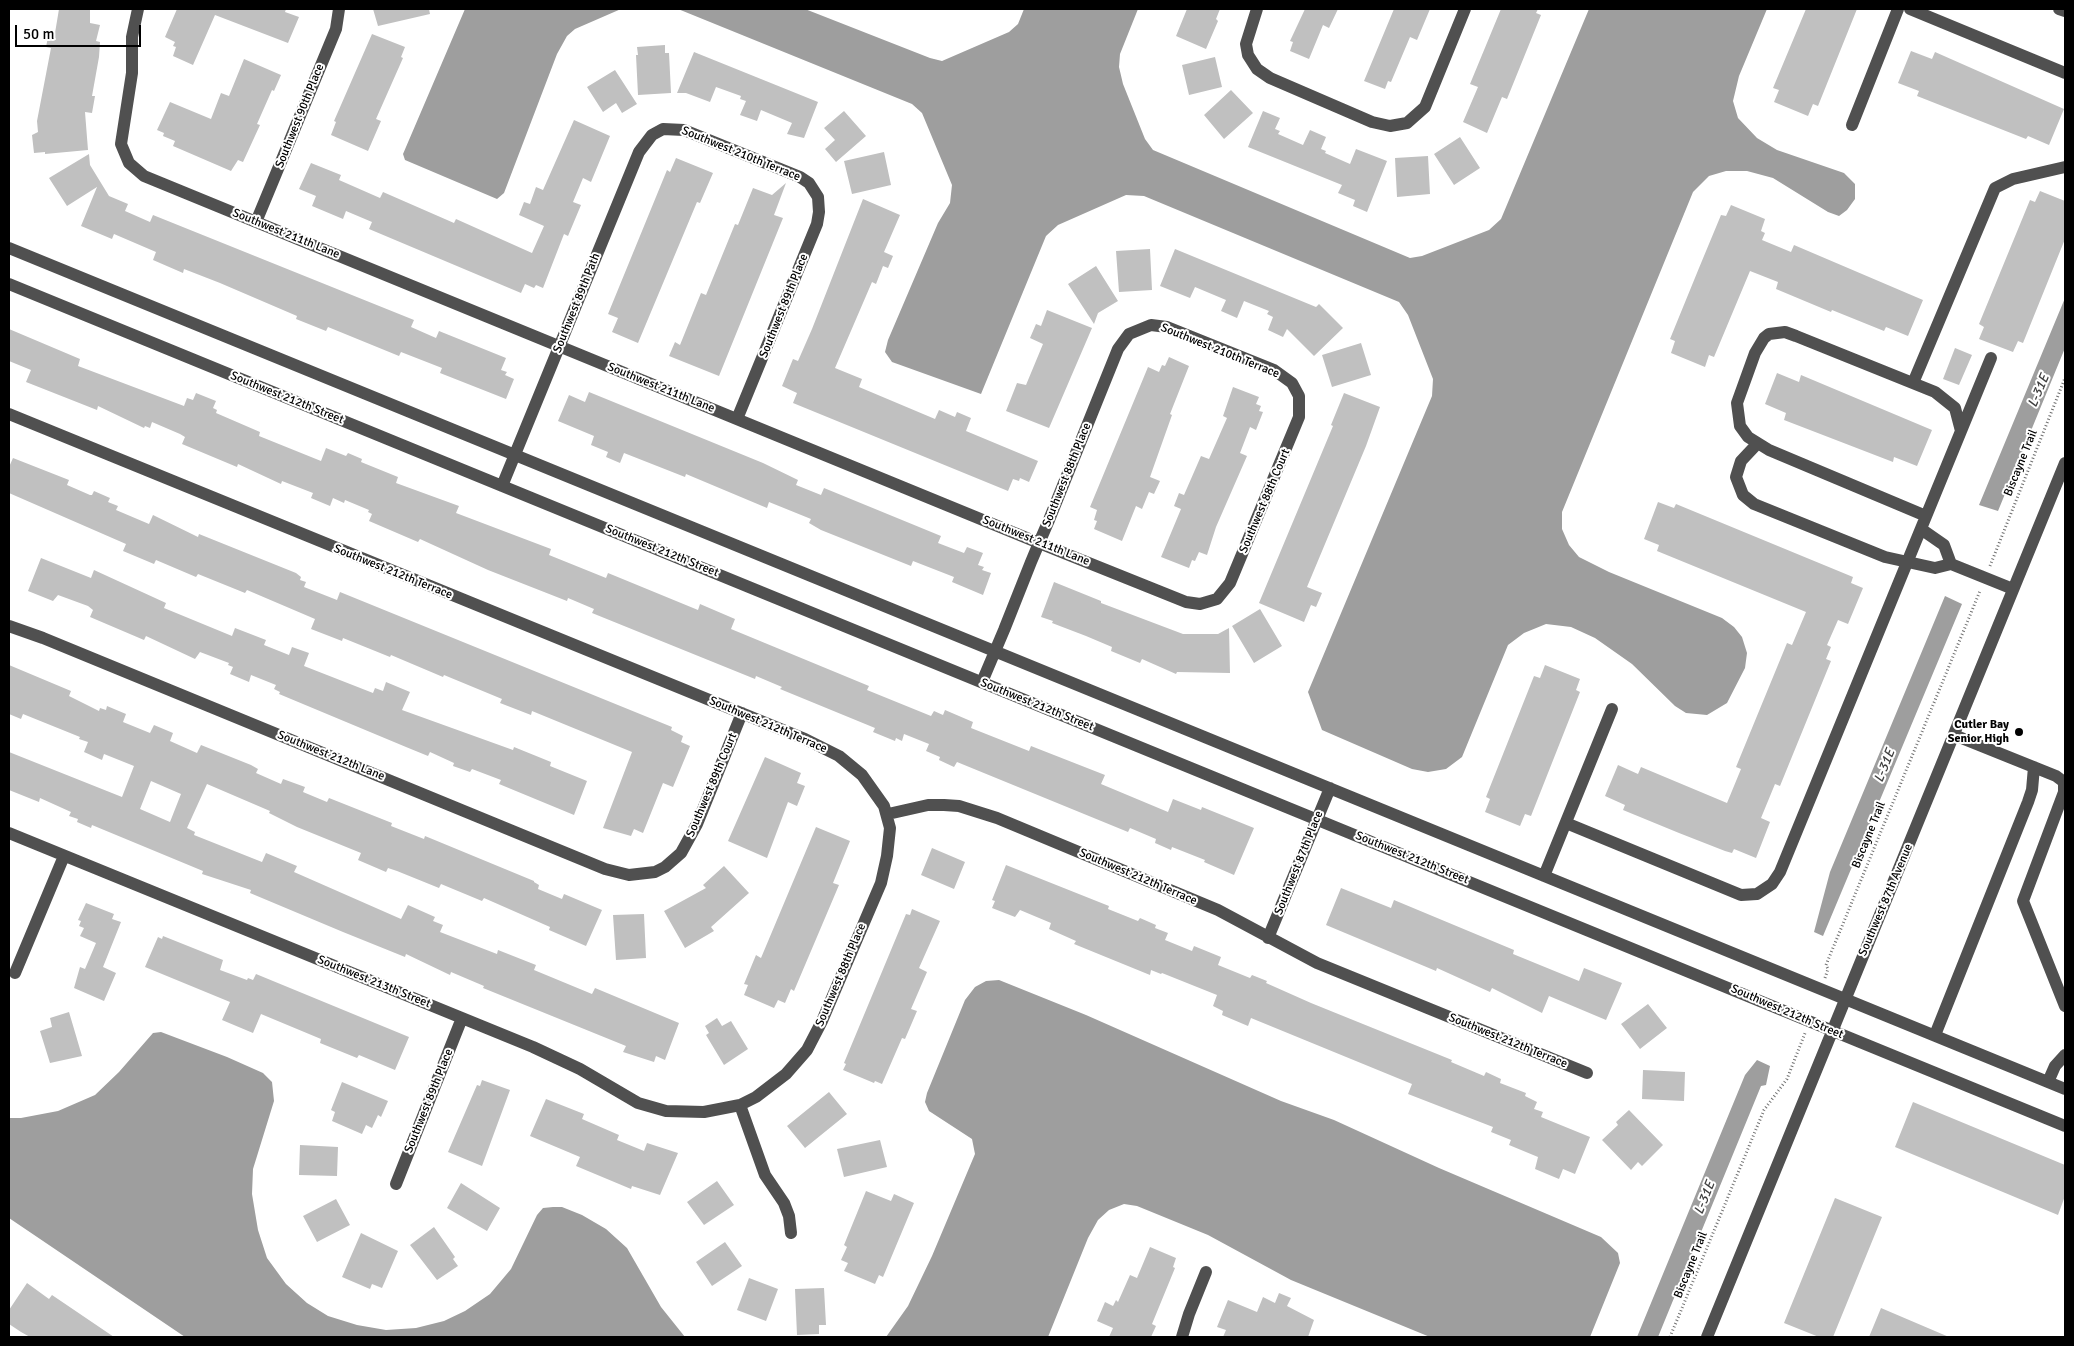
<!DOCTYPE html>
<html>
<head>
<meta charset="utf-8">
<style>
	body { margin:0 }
	#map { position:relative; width:2074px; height:1346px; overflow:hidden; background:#fff; font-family:Signika,sans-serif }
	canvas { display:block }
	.frame { position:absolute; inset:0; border:10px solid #000; pointer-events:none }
	.scale { position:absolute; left:15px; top:25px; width:126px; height:22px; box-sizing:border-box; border:2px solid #000; border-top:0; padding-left:6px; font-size:15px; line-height:18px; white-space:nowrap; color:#000; -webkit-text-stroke:4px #fff; paint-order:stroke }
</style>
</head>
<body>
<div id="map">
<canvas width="2074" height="1346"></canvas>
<div class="frame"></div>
<div class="scale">50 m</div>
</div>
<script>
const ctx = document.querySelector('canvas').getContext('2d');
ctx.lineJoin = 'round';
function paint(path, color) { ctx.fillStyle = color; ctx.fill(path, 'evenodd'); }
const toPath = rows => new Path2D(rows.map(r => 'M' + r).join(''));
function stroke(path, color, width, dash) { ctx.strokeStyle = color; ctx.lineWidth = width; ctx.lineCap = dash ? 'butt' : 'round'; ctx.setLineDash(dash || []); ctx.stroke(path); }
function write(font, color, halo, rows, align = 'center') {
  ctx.font = font + ' Signika,sans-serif'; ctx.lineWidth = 4; ctx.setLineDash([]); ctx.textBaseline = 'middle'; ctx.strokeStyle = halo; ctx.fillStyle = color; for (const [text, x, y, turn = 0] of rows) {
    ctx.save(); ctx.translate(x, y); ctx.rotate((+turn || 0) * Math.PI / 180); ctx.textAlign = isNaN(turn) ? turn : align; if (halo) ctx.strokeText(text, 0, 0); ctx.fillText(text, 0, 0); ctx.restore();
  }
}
const water = toPath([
	[465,9,621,9,575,29,567,36,557,54,504,193,497,199,405,160,403,154],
	[678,9,805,9,930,58,942,61,1009,32,1018,24,1024,9,1138,9,1120,54,1119,67,1123,84,1145,139,1153,150,1410,258,1422,256,1489,230,1501,219,1589,9,1767,9,1739,76,1733,101,1738,118,1757,138,1777,150,1844,173,1855,184,1855,199,1847,210,1839,216,1828,212,1773,178,1747,171,1726,171,1709,176,1693,192,1562,512,1562,529,1569,545,1579,557,1609,572,1722,618,1734,627,1742,637,1747,653,1745,668,1727,703,1707,715,1686,713,1675,706,1632,664,1595,638,1571,627,1546,624,1524,633,1508,645,1462,757,1446,769,1428,772,1412,769,1322,730,1308,692,1432,396,1433,379,1408,315,1399,302,1144,196,1126,195,1058,225,1046,236,981,394,892,362,885,352,888,340,938,223,950,203,952,185,922,113,912,104],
	[2065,298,2065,348,1998,511,1979,505],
	[1945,596,1962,604,1823,936,1814,932,1830,872],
	[999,980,1086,1015,1281,1101,1334,1120,1439,1168,1601,1237,1618,1253,1620,1263,1590,1337,1430,1337,1291,1280,1208,1235,1137,1206,1124,1204,1109,1210,1098,1220,1088,1238,1048,1337,886,1337,908,1306,932,1256,975,1154,972,1139,929,1111,925,1102,927,1093,965,1000,975,987,986,981],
	[161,1032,227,1057,263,1073,272,1082,274,1101,253,1169,252,1194,258,1230,267,1258,286,1284,307,1303,328,1316,357,1325,386,1330,416,1328,444,1321,465,1311,490,1294,511,1269,537,1215,543,1208,553,1207,562,1207,582,1215,606,1229,627,1248,661,1307,685,1337,185,1337,9,1218,9,1118,21,1118,58,1111,95,1095,119,1072,153,1033],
	[1757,1060,1770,1066,1766,1085,1761,1086,1658,1337,1637,1337,1745,1075]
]);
const building = toPath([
	[59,9,90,9,90,23,100,25,96,41,100,42,99,57,92,96,95,96,92,113,85,112,88,150,45,154,45,152,34,153,32,135,38,132,37,121,51,48,46,47,49,32,55,33],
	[177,9,286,9,285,12,299,17,288,43,215,15,193,65,173,56,176,47,173,46,175,42,165,37],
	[373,9,429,9,430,14,378,26],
	[1187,9,1220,9,1216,19,1218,21,1206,49,1176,36],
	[1305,9,1338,9,1329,28,1323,25,1309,59,1290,51,1293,42,1290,41],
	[1394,9,1430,9,1417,40,1410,37,1391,82,1388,81,1385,89,1364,81],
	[1501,9,1538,9,1536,13,1541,15,1507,99,1502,97,1487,133,1463,122,1478,87,1470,84],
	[1806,9,1857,9,1818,106,1813,104,1808,116,1774,102,1779,90,1773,88],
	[372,34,405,47,401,57,403,58,376,119,381,121,368,151,331,135,336,122,334,121],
	[665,45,665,53,669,53,671,93,638,95,636,55,638,55,637,47],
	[1911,51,1932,59,1935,52,2064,109,2049,145,2028,136,2026,139,1917,96,1919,91,1898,83],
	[694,52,818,102,804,138,787,134,792,123,761,110,757,121,740,115,746,101,740,99,741,96,716,87,710,102,686,93,677,93],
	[1215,57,1222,87,1189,95,1182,65],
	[244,59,281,75,274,91,272,90,257,124,260,125,243,162,238,160,231,171,173,146,175,141,163,136,164,133,157,130,170,102,211,119,221,93,229,96],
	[615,70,637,104,622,113,616,103,603,112,587,87],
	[1231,90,1253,113,1224,139,1204,115],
	[844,111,866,136,836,162,825,149,835,140,824,128],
	[1263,111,1280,118,1275,129,1280,131,1278,134,1303,145,1310,130,1326,137,1321,149,1326,151,1325,153,1350,164,1356,149,1387,161,1367,212,1353,206,1355,200,1338,193,1342,185,1248,147],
	[574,120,610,136,591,182,583,178,573,202,581,205,568,236,564,234,543,288,536,285,534,288,525,284,521,293,369,229,372,222,346,211,343,219,312,206,316,196,299,189,311,163,341,175,339,180,380,198,383,192,454,223,456,219,532,253,544,226,519,215,524,202,530,204,536,187,543,190],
	[1460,137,1480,168,1454,185,1434,154],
	[884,152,891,185,852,194,844,161],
	[89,154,90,165,109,196,128,204,125,211,150,222,153,215,414,320,411,327,436,338,439,331,506,358,501,370,507,372,505,375,514,379,506,399,440,373,442,368,401,352,399,356,328,327,326,331,296,319,297,316,220,283,184,269,183,273,153,260,156,252,114,234,112,239,81,226,97,187,67,206,49,178],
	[1428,156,1430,194,1397,197,1395,158],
	[676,158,713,173,700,203,697,202,638,343,612,332,618,318,608,314,667,170,670,172],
	[786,183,774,215,783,218,719,376,669,356,675,342,680,345,701,293,706,295,735,224,738,225,753,188,772,195],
	[2040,191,2065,201,2065,239,2023,343,2018,341,2013,352,1979,339,1984,327,1979,324,2030,200,2035,202],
	[863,199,900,215,884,252,893,256,888,268,883,266,876,284,872,282,835,368,862,379,859,387,935,419,939,410,955,417,957,412,971,418,966,431,1038,461,1029,482,1020,478,1019,481,1013,479,1008,491,793,403,797,393,782,386,793,359,798,361,812,329],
	[1731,205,1765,219,1761,231,1765,233,1762,240,1791,252,1794,245,1923,300,1908,336,1886,327,1884,331,1832,310,1831,312,1776,289,1778,282,1750,271,1714,357,1709,355,1705,367,1671,353,1675,341,1670,339,1699,268,1721,215,1726,216],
	[1150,249,1152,290,1119,292,1116,251],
	[1175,249,1316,307,1319,304,1343,328,1314,356,1287,329,1283,337,1268,330,1273,317,1267,314,1269,311,1244,301,1237,318,1221,311,1226,300,1195,287,1190,298,1160,286],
	[1096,266,1118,301,1098,313,1094,324,1068,284],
	[1047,310,1092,328,1049,428,1006,411,1017,383,1026,385,1043,344,1030,338,1036,324,1041,326],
	[9,329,80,359,78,366,184,406,187,398,193,400,196,393,216,401,213,408,217,410,216,413,260,432,259,436,321,461,326,448,346,456,348,453,362,459,361,462,398,477,396,483,459,506,456,513,551,549,549,555,606,578,608,573,698,610,700,604,735,619,731,629,869,686,867,690,931,716,934,711,943,715,945,710,973,722,971,728,1029,751,1031,746,1105,775,1101,784,1168,812,1173,799,1201,810,1202,807,1254,828,1234,875,1204,862,1205,860,1172,847,1171,850,1155,843,1156,839,1130,828,1128,832,957,762,954,767,939,760,940,757,926,751,929,744,904,734,902,741,896,738,895,741,873,732,875,728,780,689,782,687,756,676,755,679,592,613,594,609,568,598,567,601,488,570,420,539,418,542,369,521,372,514,368,512,369,510,345,500,344,503,333,498,330,506,311,498,313,493,282,481,281,484,238,464,237,467,182,444,185,437,180,434,152,422,150,428,145,426,144,428,98,406,97,410,26,382,31,370,9,361],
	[1361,343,1371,375,1332,387,1322,355],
	[1955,348,1972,355,1959,385,1943,379],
	[1169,357,1189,366,1170,414,1172,415,1150,477,1160,481,1154,494,1149,492,1142,509,1136,506,1122,541,1094,529,1097,521,1094,520,1097,510,1090,507,1148,367,1159,372,1162,365,1165,366],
	[1777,373,1799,382,1801,375,1932,430,1917,466,1894,457,1893,462,1784,420,1786,413,1765,404],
	[1233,387,1259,397,1256,404,1261,406,1259,411,1263,412,1256,430,1250,427,1240,453,1247,456,1216,527,1207,555,1199,552,1195,561,1192,560,1189,568,1161,557,1181,509,1174,506,1179,493,1184,495,1201,456,1209,459,1227,418,1223,416],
	[589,392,763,463,798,480,796,485,821,495,824,488,941,536,938,543,964,553,967,547,983,553,978,565,984,567,982,570,991,573,983,595,952,582,954,577,913,561,911,566,821,530,809,523,811,519,769,502,767,508,686,474,685,477,624,453,620,463,606,457,608,452,591,445,594,436,558,421,569,395,585,402],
	[1344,393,1380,407,1366,446,1307,587,1322,593,1316,607,1311,605,1304,622,1259,603,1333,426,1331,425],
	[13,458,69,480,67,485,90,495,92,495,94,491,110,498,108,502,118,506,116,510,149,524,153,515,198,537,199,534,296,573,301,577,300,580,306,582,304,587,337,600,340,592,672,727,671,730,683,736,681,742,690,746,673,787,663,783,643,833,634,829,631,836,603,828,632,752,532,711,531,715,500,703,502,699,444,675,443,677,391,655,390,657,343,638,342,641,311,629,315,619,247,590,245,593,198,574,196,577,156,560,154,564,123,551,126,544,9,493,9,467],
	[1658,502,1674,508,1676,504,1853,577,1851,583,1863,588,1848,624,1838,620,1827,645,1831,647,1826,659,1831,661,1780,786,1775,784,1761,818,1770,822,1756,858,1734,849,1732,853,1725,851,1679,833,1623,810,1625,805,1605,796,1618,765,1638,774,1641,767,1727,803,1741,769,1736,767,1787,643,1792,645,1806,612,1657,551,1659,545,1644,539],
	[41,558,91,578,94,570,166,603,164,608,232,636,235,628,266,640,264,645,289,655,292,647,309,653,304,666,373,693,375,688,383,691,386,682,410,692,402,710,513,750,514,747,551,762,550,766,587,781,574,815,499,784,501,780,472,769,470,772,453,766,454,763,430,752,428,756,406,747,279,694,280,692,274,689,276,685,251,675,249,682,230,674,233,667,228,665,229,663,200,652,195,659,146,636,144,640,90,617,93,610,88,606,58,595,53,601,28,591],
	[1054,582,1101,601,1101,603,1183,634,1218,634,1229,628,1230,673,1177,672,1176,674,1142,659,1140,663,1111,651,1112,647,1086,636,1052,623,1053,621,1041,617],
	[1260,609,1282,646,1254,663,1232,626],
	[9,665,71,691,69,696,99,711,100,708,106,710,107,706,126,714,123,722,150,733,154,725,173,733,170,741,197,753,201,745,251,765,258,769,256,773,281,784,283,779,305,787,303,792,327,802,329,798,392,823,391,826,424,839,425,836,534,881,534,882,539,885,538,889,562,899,564,894,602,910,586,946,549,930,550,927,484,898,482,901,441,884,439,888,397,871,388,868,386,872,358,860,361,853,297,827,269,813,270,811,207,784,187,828,195,832,194,835,262,862,266,853,297,866,294,872,401,919,408,905,435,917,433,921,443,925,440,932,497,954,498,950,536,965,534,970,592,994,595,988,679,1023,665,1060,656,1056,654,1062,623,1052,626,1046,483,988,484,986,451,972,450,975,406,954,405,957,343,932,250,893,251,890,202,874,203,871,92,825,91,828,77,822,78,819,69,816,71,812,40,798,39,802,9,790,9,752,122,797,134,766,104,754,102,760,84,752,88,742,79,739,80,737,23,714,21,719,9,714],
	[151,781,181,794,170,822,140,809],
	[1545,665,1580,679,1576,690,1580,692,1531,816,1525,814,1520,826,1485,812,1490,799,1486,797,1534,676,1540,678],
	[765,757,801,773,797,783,805,786,797,806,788,802,767,858,728,841],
	[816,827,850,841,833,883,839,885,794,991,791,989,785,1003,778,1000,774,1008,744,995,748,985,744,984,756,955,761,958],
	[932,848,965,862,954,889,921,875],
	[1006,865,1109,906,1108,909,1138,921,1140,918,1156,925,1155,928,1168,933,1165,940,1192,951,1194,946,1221,957,1218,965,1250,978,1252,975,1267,981,1266,983,1311,1003,1452,1060,1451,1062,1484,1076,1486,1072,1501,1079,1500,1083,1526,1093,1525,1096,1537,1102,1534,1109,1543,1112,1541,1117,1590,1137,1575,1174,1563,1169,1559,1179,1535,1169,1538,1157,1509,1145,1511,1140,1491,1132,1493,1127,1408,1094,1412,1084,1251,1018,1248,1026,1222,1015,1223,1011,1213,1006,1217,995,1162,973,1161,974,1151,970,1150,975,1074,944,1076,941,1049,929,1051,923,1020,910,1015,917,992,908,995,901,992,900],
	[724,866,749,893,711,927,714,931,685,948,664,911,706,888,703,885],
	[1341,888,1391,908,1394,900,1514,950,1513,954,1579,981,1584,968,1622,983,1606,1020,1549,996,1542,1013,1492,988,1490,992,1437,968,1436,971,1326,925],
	[86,903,114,914,112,919,121,922,103,967,116,973,104,1001,74,988,80,967,85,969,96,943,80,936,84,928,79,926,81,921,78,920],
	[912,909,940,921,919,968,927,972,911,1009,917,1011,905,1039,902,1038,882,1084,875,1081,874,1083,843,1070,846,1064,844,1063,906,914,910,915],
	[644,914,646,958,616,960,613,915],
	[163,936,223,960,220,970,247,980,248,978,253,980,256,974,409,1037,395,1070,359,1055,357,1058,320,1043,321,1039,261,1014,253,1033,222,1020,230,1002,145,967,158,937,162,939],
	[1648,1004,1667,1028,1640,1049,1621,1024],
	[69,1012,82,1056,50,1063,40,1031,52,1027,50,1018],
	[717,1018,722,1026,731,1021,748,1049,724,1065,706,1035,709,1033,705,1026],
	[1643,1070,1685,1072,1684,1101,1642,1099],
	[482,1080,510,1090,482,1166,448,1152,477,1085,480,1086],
	[342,1082,388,1101,381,1117,378,1115,372,1128,366,1125,362,1134,332,1121,335,1112,331,1110],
	[829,1092,847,1114,805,1148,787,1126],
	[546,1099,584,1114,582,1119,619,1135,617,1140,644,1151,647,1143,678,1153,660,1195,632,1186,631,1189,576,1166,580,1157,530,1136],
	[1913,1102,2065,1165,2065,1196,2058,1215,1895,1147],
	[1629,1110,1663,1145,1642,1166,1638,1162,1631,1170,1602,1140,1618,1125,1616,1122],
	[880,1140,887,1167,844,1177,837,1149],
	[300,1145,338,1147,337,1176,299,1175],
	[717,1181,734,1205,704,1225,687,1202],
	[461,1183,500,1208,487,1231,447,1208],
	[866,1191,891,1201,894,1194,914,1203,883,1277,879,1275,875,1284,844,1271,848,1263,841,1260,847,1247,844,1245],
	[1835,1198,1882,1217,1833,1337,1819,1337,1784,1323],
	[336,1199,350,1225,317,1242,303,1216],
	[434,1227,455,1257,453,1259,458,1266,437,1280,410,1245],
	[361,1233,398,1251,382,1288,372,1284,370,1289,342,1277],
	[725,1242,742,1266,712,1286,696,1262],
	[1150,1247,1176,1258,1173,1267,1175,1268,1152,1324,1156,1326,1151,1337,1109,1337,1113,1328,1097,1321,1105,1302,1113,1306,1116,1300,1118,1302,1130,1275,1137,1278],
	[749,1278,778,1289,766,1321,737,1310],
	[27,1283,49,1299,52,1295,114,1337,30,1337,21,1332,9,1324,9,1310],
	[824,1288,826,1325,819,1325,819,1334,797,1335,795,1289],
	[1279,1293,1291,1298,1287,1306,1314,1320,1308,1337,1223,1337,1226,1330,1217,1327,1228,1300,1257,1312,1263,1297,1275,1303],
	[1881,1308,1949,1337,1869,1337]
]);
const path = toPath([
	[1990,566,2065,378],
	[1825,978,1828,969,1826,965,1980,591],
	[1670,1337,1764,1110,1787,1079,1805,1033]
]);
const minor = toPath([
	[138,9,132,37,132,73,121,144,129,163,144,176,1039,543,1186,602,1200,604,1217,599,1230,583,1299,417,1299,396,1292,383,1274,370,1167,327,1151,325,1129,334,1118,349,1049,520,1039,543,1031,562,1004,630,982,682],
	[1257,9,1246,44,1248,55,1257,69,1270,78,1372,122,1390,126,1407,123,1425,107,1465,9],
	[1910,9,2065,73],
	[2059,9,2065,11],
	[1852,125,1898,9],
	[256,222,336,29,339,9],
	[9,248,2065,1089],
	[9,284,2065,1126],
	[1913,383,1995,188,2013,179,2065,167],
	[9,414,805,739,839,756,862,775,884,806,890,828,887,856,881,883,822,1021,807,1050,786,1074,756,1097,740,1105,704,1112,666,1111,638,1103,580,1069,533,1047,9,833],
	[1757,444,1741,461,1736,477,1743,495,1754,504,1885,557,1935,568,1951,564,2013,589],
	[502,486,639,152,652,135,663,129,684,130,800,177,809,183,818,197,819,212,817,224,737,419],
	[1926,516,1769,450,1748,437,1740,426,1737,403,1755,353,1764,338,1769,334,1785,332,1796,336,1935,392,1955,408,1961,431],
	[1921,529,1944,545,1951,564],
	[9,626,43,638,605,869,629,875,655,872,665,867,681,853,697,824,742,713],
	[1954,735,2056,776,2064,782,2064,792,2023,901,2065,1006],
	[888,814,928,805,944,805,959,806,997,818,1218,910,1317,963,1587,1073],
	[1566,823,1741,895,1757,894,1772,884,1780,872,1991,358],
	[1544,876,1612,709],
	[1268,938,1330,788],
	[15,973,64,856],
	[1935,1035,2028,802,2032,790,2034,767],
	[2048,1082,2055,1066,2065,1055],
	[740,1105,765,1175,784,1203,789,1216,791,1233],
	[396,1184,462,1018],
	[1182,1337,1189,1314,1206,1272],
	[1707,1337,2065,463]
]);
const markers = [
	[2019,732,5,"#000"]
];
const streetNames = [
	["Southwest 90th Place",300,116,-68],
	["Southwest 210th Terrace",741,154,22],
	["Southwest 211th Lane",286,234,22],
	["Southwest 89th Path",577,303,-68],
	["Southwest 89th Place",784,306,-68],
	["Southwest 210th Terrace",1220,351,22],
	["Southwest 211th Lane",661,388,22],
	["Southwest 212th Street",287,398,22],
	["Biscayne Trail",2021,463,-68],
	["Southwest 88th Place",1067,475,-68],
	["Southwest 88th Court",1265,501,-67],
	["Southwest 211th Lane",1036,541,22],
	["Southwest 212th Street",662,551,22],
	["Southwest 212th Terrace",393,572,22],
	["Southwest 212th Street",1037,705,22],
	["Southwest 212th Terrace",768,725,23],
	["Southwest 212th Lane",331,756,22],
	["Southwest 89th Court",712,785,-67],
	["Biscayne Trail",1869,835,-68],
	["Southwest 212th Street",1412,858,22],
	["Southwest 87th Place",1299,863,-68],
	["Southwest 212th Terrace",1138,877,23],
	["Southwest 87th Avenue",1886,900,-67],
	["Southwest 88th Place",841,975,-67],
	["Southwest 213th Street",374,982,22],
	["Southwest 212th Street",1787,1012,23],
	["Southwest 212th Terrace",1508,1041,22],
	["Southwest 89th Place",429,1101,-68],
	["Biscayne Trail",1691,1265,-68]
];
const poiNames = [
	["Cutler Bay",2009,725],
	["Senior High",2009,739]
];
const waterNames = [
	["L-31E",2039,391,-67],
	["L-31E",1885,766,-68],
	["L-31E",1705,1198,-68]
];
paint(water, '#9e9e9e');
paint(building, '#c0c0c0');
stroke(path, '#727272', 3, [1, 2.5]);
stroke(minor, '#505050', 12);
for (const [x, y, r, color] of markers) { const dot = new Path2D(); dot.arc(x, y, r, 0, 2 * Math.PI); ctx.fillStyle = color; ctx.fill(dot); stroke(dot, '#fff', 2); }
write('12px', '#000', '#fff', streetNames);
write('bold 12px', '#000', '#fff', poiNames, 'right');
write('italic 14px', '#3f3f3f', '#fff', waterNames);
</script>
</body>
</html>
